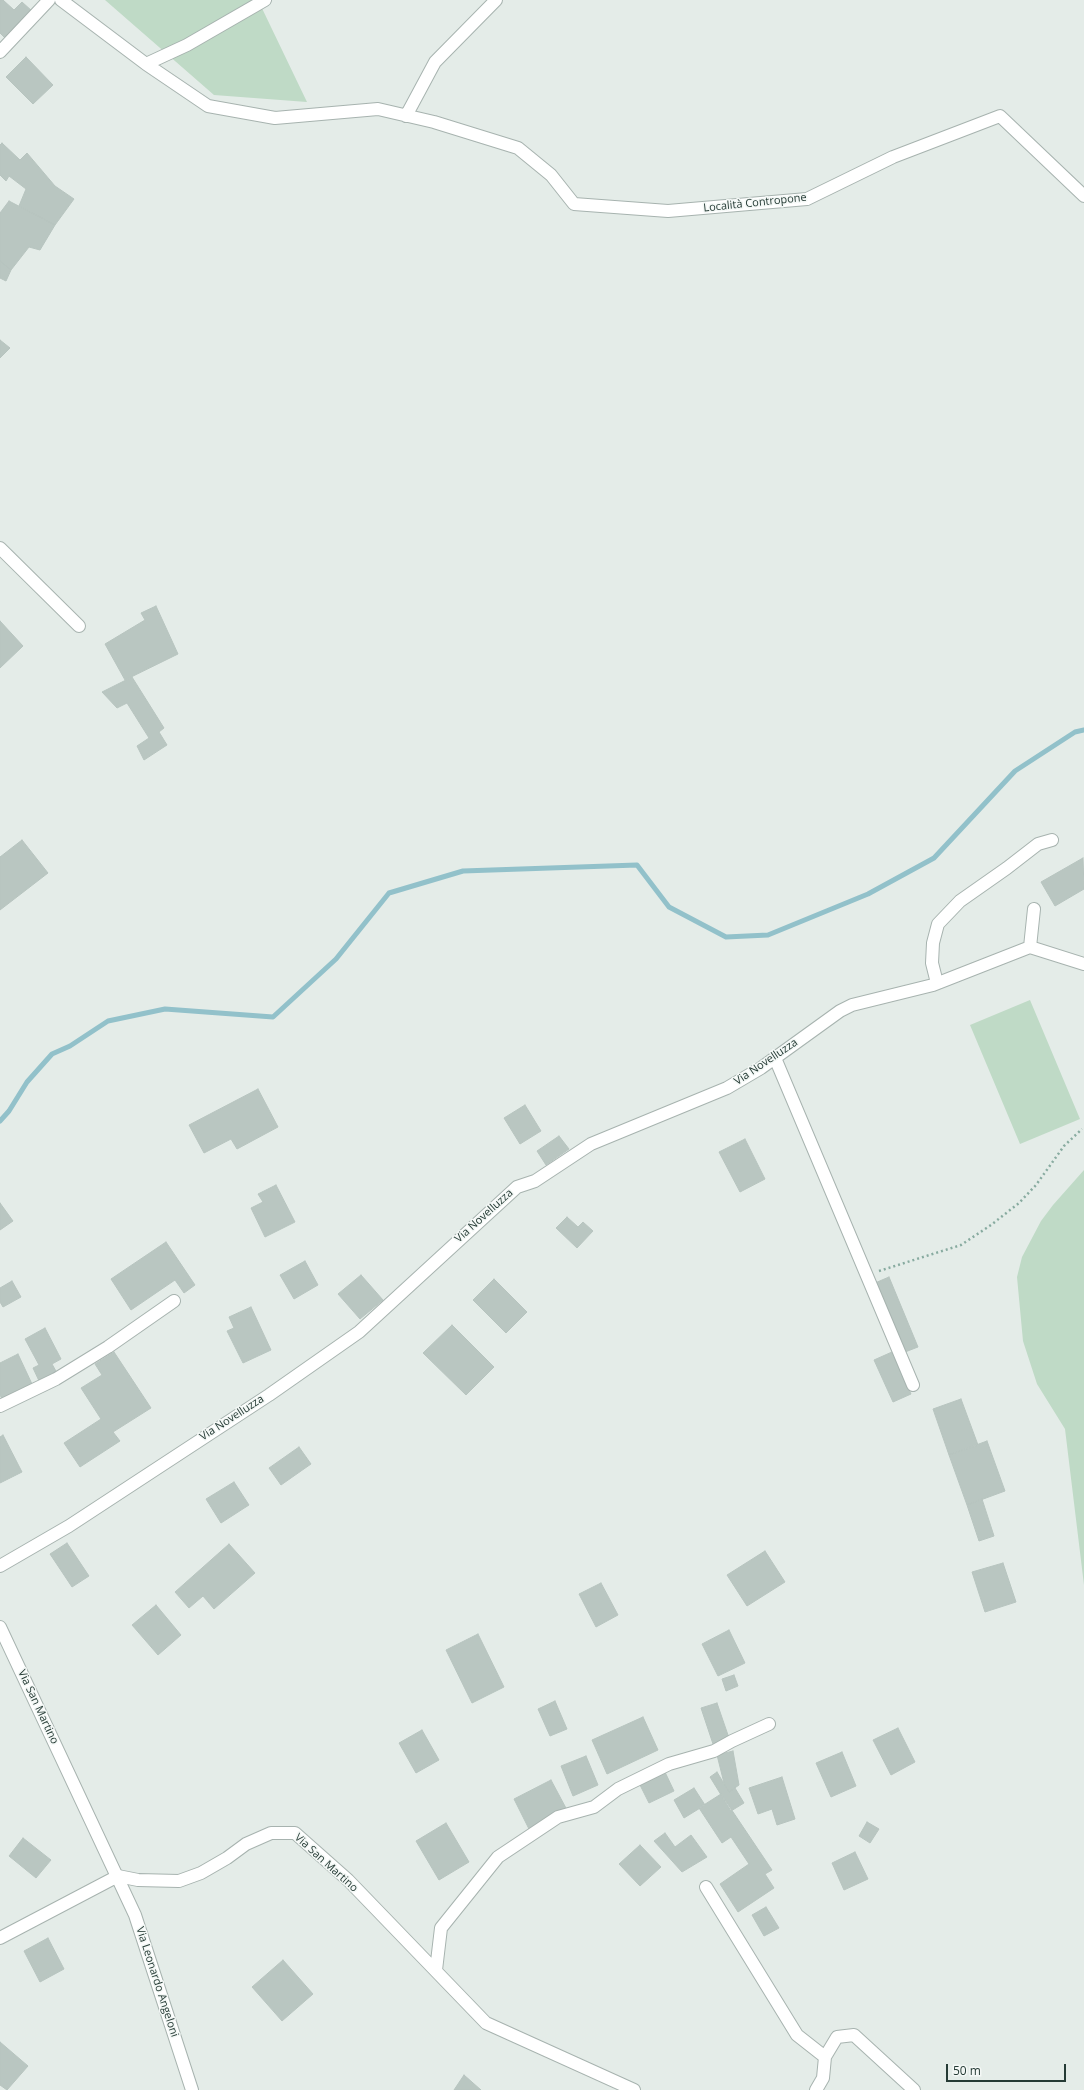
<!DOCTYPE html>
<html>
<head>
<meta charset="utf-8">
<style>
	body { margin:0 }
	#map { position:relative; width:1084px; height:2090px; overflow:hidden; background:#e4ece8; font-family:"Open Sans",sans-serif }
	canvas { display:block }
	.scale { position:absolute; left:946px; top:2064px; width:120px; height:18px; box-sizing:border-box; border:2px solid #253b35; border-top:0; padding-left:5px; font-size:12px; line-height:14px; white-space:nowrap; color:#253b35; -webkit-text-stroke:3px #f4f8f6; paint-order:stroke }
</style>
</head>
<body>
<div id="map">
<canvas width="1084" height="2090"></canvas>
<div class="scale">50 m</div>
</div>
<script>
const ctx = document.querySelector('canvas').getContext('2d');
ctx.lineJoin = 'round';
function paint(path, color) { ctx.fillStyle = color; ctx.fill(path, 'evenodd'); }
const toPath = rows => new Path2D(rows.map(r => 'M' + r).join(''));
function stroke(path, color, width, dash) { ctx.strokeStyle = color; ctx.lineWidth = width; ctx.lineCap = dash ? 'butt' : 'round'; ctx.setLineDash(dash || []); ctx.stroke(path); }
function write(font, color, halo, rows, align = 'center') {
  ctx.font = font + ' "Open Sans",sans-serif'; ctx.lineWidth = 3; ctx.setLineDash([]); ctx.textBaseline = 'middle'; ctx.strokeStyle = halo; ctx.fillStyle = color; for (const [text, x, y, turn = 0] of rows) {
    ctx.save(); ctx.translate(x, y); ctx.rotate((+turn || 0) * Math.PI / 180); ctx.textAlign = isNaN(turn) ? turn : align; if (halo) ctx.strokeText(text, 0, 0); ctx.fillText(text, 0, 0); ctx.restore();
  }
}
const green = toPath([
	[105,0,258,0,307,102,214,95],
	[1030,1000,1080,1119,1020,1144,970,1025],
	[1084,1170,1084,1585,1065,1429,1037,1384,1023,1341,1017,1277,1022,1257,1041,1221,1053,1205]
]);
const stream = toPath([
	[0,1121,9,1111,27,1082,52,1054,70,1046,108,1021,165,1009,273,1017,336,959,389,893,463,871,637,865,669,907,726,937,768,935,868,894,934,858,1015,771,1075,732,1084,730]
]);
const building = toPath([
	[0,0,3,0,14,10,22,2,32,11,6,39,0,33,0,0],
	[26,57,53,85,33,104,6,77,26,57],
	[2,143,20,160,27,153,55,186,74,199,55,225,19,206,26,189,9,176,6,181,0,175,0,145,2,143],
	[9,201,55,225,40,250,29,247,11,270,0,261,0,213,9,201],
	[0,261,11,270,6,281,0,278,0,261],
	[0,340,10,348,0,358,0,340],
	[156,606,178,654,125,680,105,644,145,620,141,613,156,606],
	[0,621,23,646,0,668,0,621],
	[132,677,164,728,159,732,167,745,144,760,137,746,149,738,127,703,117,708,102,692,132,677],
	[22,840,48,873,0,910,0,857,22,840],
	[1083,858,1084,889,1055,906,1041,882,1083,858],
	[258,1089,278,1127,237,1149,231,1139,204,1153,189,1125,258,1089],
	[525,1105,541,1131,520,1144,504,1118,525,1105],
	[559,1136,569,1149,546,1165,537,1151,559,1136],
	[745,1139,765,1179,740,1192,719,1152,745,1139],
	[276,1185,295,1222,265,1237,251,1208,263,1202,258,1194,276,1185],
	[0,1203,13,1221,0,1230,0,1203],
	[567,1217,578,1227,583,1222,593,1231,577,1248,556,1228,567,1217],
	[166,1242,195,1285,184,1293,175,1280,131,1310,111,1279,166,1242],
	[305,1261,318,1285,294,1299,280,1275,305,1261],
	[361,1275,383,1300,360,1319,338,1294,361,1275],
	[889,1277,918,1347,905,1352,875,1283,889,1277],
	[494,1279,527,1312,506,1333,473,1300,494,1279],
	[12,1281,21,1297,3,1307,0,1302,0,1288,12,1281],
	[251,1307,271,1350,243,1363,227,1331,234,1328,229,1317,251,1307],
	[452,1325,494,1367,466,1395,423,1353,452,1325],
	[45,1328,61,1359,52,1364,57,1373,40,1383,33,1368,39,1365,25,1339,45,1328],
	[114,1352,151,1408,113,1432,120,1441,80,1467,64,1443,101,1419,81,1388,102,1375,95,1364,114,1352],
	[892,1352,911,1394,893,1402,874,1360,892,1352],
	[18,1354,32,1384,2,1399,0,1395,0,1363,18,1354],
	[961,1399,978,1445,949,1455,933,1409,961,1399],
	[3,1435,22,1472,0,1483,0,1437,3,1435],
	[987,1441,1005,1491,967,1505,949,1455,987,1441],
	[299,1447,311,1464,281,1485,269,1468,299,1447],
	[234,1482,249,1505,221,1523,206,1499,234,1482],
	[982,1499,994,1536,979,1541,967,1505,982,1499],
	[67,1543,89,1576,72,1587,50,1554,67,1543],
	[229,1544,255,1573,214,1609,203,1596,189,1608,175,1592,229,1544],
	[765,1551,785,1582,747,1606,727,1575,765,1551],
	[1003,1563,1016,1602,985,1612,972,1572,1003,1563],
	[601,1583,618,1615,596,1627,579,1594,601,1583],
	[156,1605,181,1635,158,1655,132,1625,156,1605],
	[729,1630,745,1663,718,1676,702,1644,729,1630],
	[478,1634,504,1687,472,1703,446,1650,478,1634],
	[734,1675,738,1686,726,1691,722,1679,734,1675],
	[555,1701,567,1729,550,1736,538,1709,555,1701],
	[717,1703,729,1738,713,1744,701,1708,717,1703],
	[643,1717,658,1750,607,1774,592,1740,643,1717],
	[898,1728,915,1762,891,1775,873,1740,898,1728],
	[422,1730,439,1760,416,1773,399,1743,422,1730],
	[733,1751,739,1785,729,1792,724,1783,717,1755,733,1751],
	[842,1752,856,1786,831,1797,816,1763,842,1752],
	[586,1756,598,1785,573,1796,561,1766,586,1756],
	[664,1770,674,1791,649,1803,639,1783,664,1770],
	[717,1772,729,1792,735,1788,744,1803,731,1811,710,1777,717,1772],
	[782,1777,795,1819,777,1825,772,1809,758,1814,749,1788,782,1777],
	[551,1780,567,1810,529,1829,514,1799,551,1780],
	[694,1788,705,1805,684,1818,674,1800,694,1788],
	[721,1794,772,1870,765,1874,774,1888,738,1912,720,1884,749,1864,731,1837,722,1843,699,1808,721,1794],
	[867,1822,879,1829,870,1843,859,1836,867,1822],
	[446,1823,469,1862,439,1880,416,1841,446,1823],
	[665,1833,675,1847,691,1835,707,1857,682,1872,654,1841,665,1833],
	[23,1838,51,1860,36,1878,9,1856,23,1838],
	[640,1845,661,1867,640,1886,619,1864,640,1845],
	[855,1852,868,1879,844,1890,832,1863,855,1852],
	[766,1907,779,1928,764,1936,752,1915,766,1907],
	[48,1938,64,1969,40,1982,24,1951,48,1938],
	[283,1960,313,1994,282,2021,252,1987,283,1960],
	[0,2042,28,2066,7,2090,0,2085,0,2042],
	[464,2075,481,2090,454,2090,464,2075]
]);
const path = toPath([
	[879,1271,961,1245,991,1225,1019,1203,1036,1185,1064,1146,1082,1129]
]);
const minor = toPath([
	[61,0,146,64,208,106,275,118,378,109,434,122,518,148,551,175,574,204,668,211,807,199,893,157,1000,116,1084,196],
	[0,52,49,0],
	[146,64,187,45,265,0],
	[406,116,435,62,496,0],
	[0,548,79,626],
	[1030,947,1034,909],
	[937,983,932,963,933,943,938,924,960,901,1007,868,1038,844,1052,840],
	[775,1058,913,1385],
	[0,1406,56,1379,108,1347,174,1301],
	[0,1566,69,1526,269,1395,359,1332,517,1187,535,1181,591,1144,727,1088,761,1068,840,1011,852,1005,933,985,1030,947,1084,964],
	[706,1887,797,2035,825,2057],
	[0,1938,118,1876,138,1880,179,1881,201,1873,227,1858,246,1844,271,1833,295,1833,348,1880,486,2023,634,2090],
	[436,1970,441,1928,498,1857,558,1817,594,1807,618,1789,669,1764,714,1751,732,1741,769,1724],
	[816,2090,823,2078,825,2057,837,2037,854,2035,914,2090]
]);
const tertiary = toPath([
	[0,1627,135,1915,192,2090]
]);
const streetNames = [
	["Località Contropone",755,203,-6],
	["Via Novelluzza",766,1062,-34],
	["Via Novelluzza",484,1216,-42],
	["Via Novelluzza",232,1418,-33],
	["Via San Martino",38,1707,65],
	["Via San Martino",326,1863,42],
	["Via Leonardo Angeloni",157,1982,72]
];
paint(green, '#bfdac6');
stroke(stream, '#92c1ca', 5);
paint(building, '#b9c6c1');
stroke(building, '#b7c4bf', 1);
stroke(minor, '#a7b3af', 14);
stroke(tertiary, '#a7b3af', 14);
stroke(path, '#88aba0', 2.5, [2, 3]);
stroke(minor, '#fff', 12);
stroke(tertiary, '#fff', 12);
write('11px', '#253b35', '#f4f8f6', streetNames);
</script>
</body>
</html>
